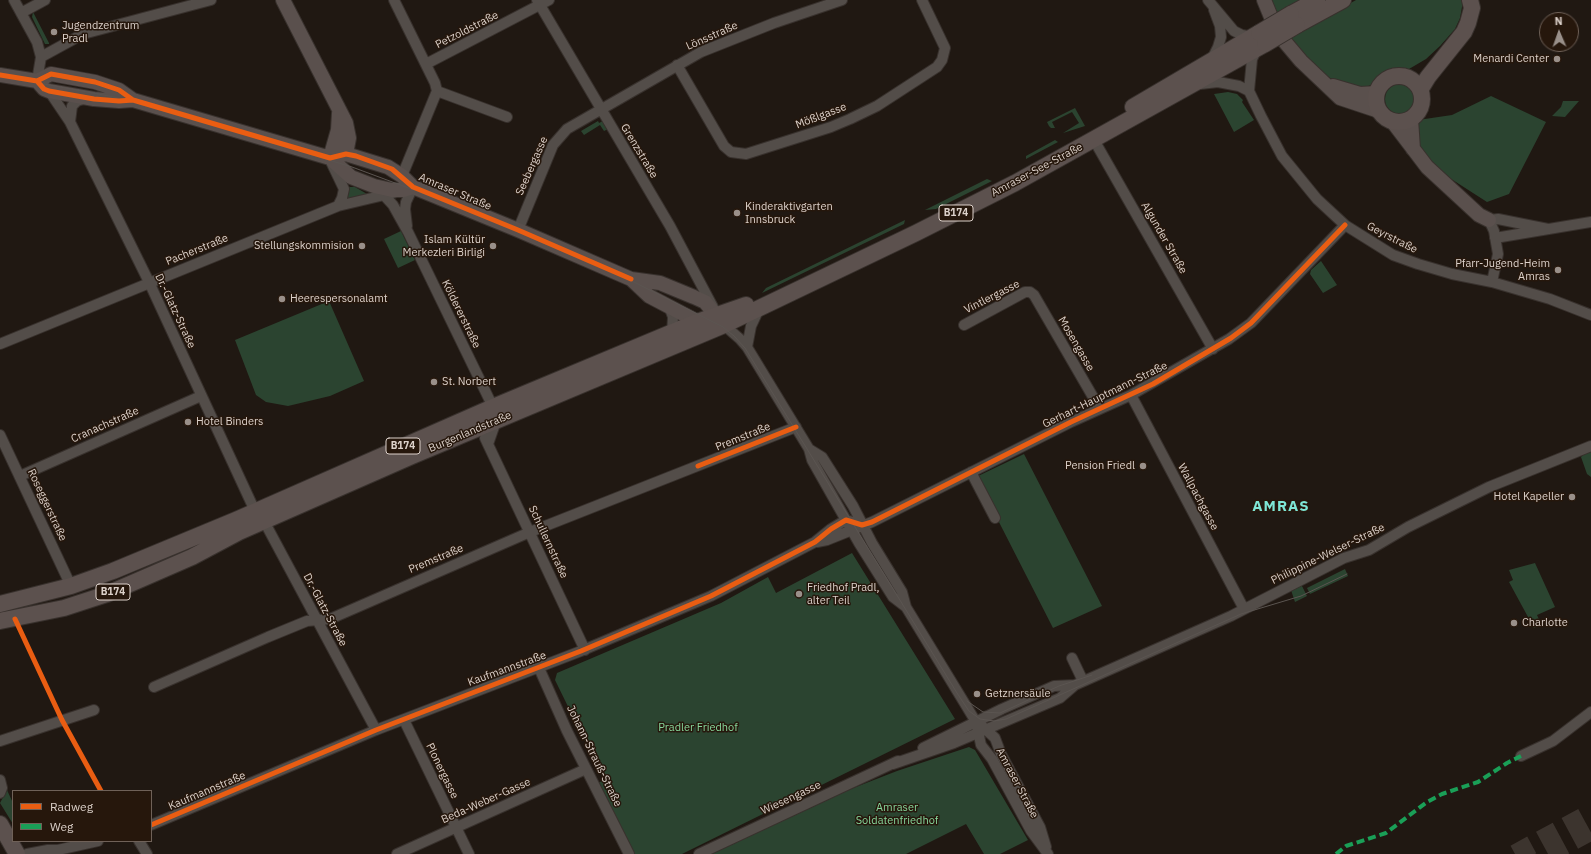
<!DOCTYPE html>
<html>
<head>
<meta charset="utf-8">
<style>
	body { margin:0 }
	#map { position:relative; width:1591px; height:854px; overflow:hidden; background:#201812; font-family:"IBM Plex Sans",sans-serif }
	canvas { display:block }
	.legend { position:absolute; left:12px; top:790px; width:140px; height:52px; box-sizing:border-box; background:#26170c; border:1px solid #6f6158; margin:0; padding:5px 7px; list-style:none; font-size:12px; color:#dcd1ca }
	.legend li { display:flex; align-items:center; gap:8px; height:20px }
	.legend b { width:20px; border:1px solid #6f6158 }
	.north { position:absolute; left:1539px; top:12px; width:40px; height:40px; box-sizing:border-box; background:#26170c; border:1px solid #6f6158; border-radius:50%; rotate:358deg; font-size:11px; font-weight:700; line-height:16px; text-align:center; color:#dcd1ca }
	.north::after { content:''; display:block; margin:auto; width:14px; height:18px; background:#9a908a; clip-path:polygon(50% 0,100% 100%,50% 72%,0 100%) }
</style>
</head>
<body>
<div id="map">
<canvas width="1591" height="854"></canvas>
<ul class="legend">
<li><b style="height:5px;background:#e95d12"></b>Radweg</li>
<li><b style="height:5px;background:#1a9f57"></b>Weg</li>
</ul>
<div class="north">N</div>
</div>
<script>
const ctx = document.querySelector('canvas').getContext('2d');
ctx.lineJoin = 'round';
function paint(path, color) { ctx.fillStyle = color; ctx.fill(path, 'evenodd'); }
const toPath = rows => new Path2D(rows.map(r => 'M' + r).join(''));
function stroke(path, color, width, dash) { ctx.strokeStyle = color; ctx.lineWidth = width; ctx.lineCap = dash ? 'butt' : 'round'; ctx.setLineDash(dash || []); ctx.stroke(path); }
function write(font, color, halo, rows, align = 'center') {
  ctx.font = font + ' "IBM Plex Sans",sans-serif'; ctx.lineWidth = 3; ctx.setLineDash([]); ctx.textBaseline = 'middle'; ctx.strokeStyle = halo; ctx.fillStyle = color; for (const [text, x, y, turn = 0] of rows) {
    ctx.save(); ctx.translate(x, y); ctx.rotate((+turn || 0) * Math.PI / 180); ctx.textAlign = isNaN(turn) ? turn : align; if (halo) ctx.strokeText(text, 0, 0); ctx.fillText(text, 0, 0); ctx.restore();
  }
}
const green = toPath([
	[1270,0,1303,0,1276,15],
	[1356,0,1462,0,1462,7,1460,18,1455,29,1440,46,1426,59,1409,69,1391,70,1383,73,1371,85,1361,89,1342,85,1318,71,1290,37],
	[33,12,49,43,49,44,45,44,32,17],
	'1385 99a15 15 0 1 1 30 0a15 15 0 1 1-30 0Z',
	[1228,92,1237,94,1243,100,1242,102,1254,120,1234,132,1214,94],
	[1491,96,1546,122,1509,194,1487,202,1445,175,1430,160,1420,147,1416,133,1416,124,1418,120,1452,115],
	[1563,101,1579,101,1565,117,1552,116,1561,107],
	[1075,108,1085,126,1063,133,1079,123,1072,112,1052,122,1055,128,1051,128,1049,126,1047,122],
	[598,121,599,123,603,121,608,129,604,131,600,125,584,135,581,131],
	[1055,140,1058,142,1026,159,1026,156],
	[987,179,992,181,936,209,925,210],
	[347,187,355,187,367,194,347,201],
	[905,220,904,224,762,293,766,288],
	[401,231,415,260,398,268,384,239],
	[1321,261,1337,285,1323,293,1310,274,1311,270],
	[329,301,364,381,330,396,288,406,266,402,256,395,235,340],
	[1591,451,1591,477,1587,474,1581,457,1583,455],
	[1024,454,1102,606,1053,628,976,477],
	[852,553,955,719,682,854,631,854,598,783,604,780,555,680,557,673,721,603,768,577,776,593],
	[1535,563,1555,607,1537,615,1541,624,1534,628,1509,582,1513,580,1509,570],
	[1345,569,1348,576,1310,594,1307,588],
	[1301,584,1307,596,1295,602,1291,590],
	[969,747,975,750,1028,840,1000,854,984,854,966,824,906,854,711,854,843,792,897,771],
	[7,790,13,803,13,824,0,803]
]);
const highwayTunnel = toPath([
	[1515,854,1591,813],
	[1548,854,1591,831]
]);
const street = toPath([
	[14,0,37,42,41,57,37,81],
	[394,0,435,83,437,91,402,176],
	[537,0,670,226,713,307],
	[1208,0,1234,31,1242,35,1252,37],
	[21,13,45,0],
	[1257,49,1252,59,1249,91,1261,116,1282,156,1317,199,1345,225,1393,255,1418,264,1452,274,1492,282,1550,299,1591,315],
	[41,57,83,34,211,0],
	[1212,59,1218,47,1221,37,1220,26,1214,10],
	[426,64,549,0],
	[677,65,724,146,731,152,746,154,831,127,850,119,877,106,937,67,942,60,945,48,922,0],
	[1200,84,1218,82,1239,86,1249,91],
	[49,91,70,122,149,282,255,511],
	[437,91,507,117],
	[70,122,72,106,77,101,86,98],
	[1094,140,1213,349],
	[332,164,344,189,342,198,338,206],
	[381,192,393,205,408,232,493,407,496,421,488,444],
	[407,226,405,209,406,202,413,187],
	[518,230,553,145,567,129,701,52,774,23,842,0],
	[1495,238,1591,222],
	[1492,282,1498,254,1494,231,1489,220,1498,219,1548,229],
	[670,309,673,317,672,333],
	[724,325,740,339,747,347,809,449,812,460,859,543,893,597,906,607],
	[964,325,1025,292,1030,292,1034,295,1100,409],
	[0,344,338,206,397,192],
	[747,347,751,326,759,309],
	[1131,395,1244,609],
	[0,435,71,586],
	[485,438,585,650],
	[809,449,822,457,853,506,872,543,902,592,906,607,976,722,981,745,992,759,1031,831,1048,854],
	[971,472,995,518],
	[20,476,201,396],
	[266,517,264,521,376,730],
	[817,542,827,540,872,522,1071,422,1131,395,1229,339,1251,323,1345,225],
	[1072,658,1083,681],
	[539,668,567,731,629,854],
	[154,687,268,637,307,621,330,619,530,532,796,427],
	[404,720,469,854],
	[982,726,995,738,1001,754,1040,827,1046,847],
	[0,741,94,710],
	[923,748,1002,709,1054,686,1075,685],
	[1521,756,1553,741,1591,712],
	[893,764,954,743,1060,698,1075,685,1231,616,1344,558,1369,550,1408,527,1489,487,1591,446],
	[0,780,2,788,0,793],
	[151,825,376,730,581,651,711,596,815,542,831,529,846,520,862,525],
	[139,841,147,854],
	[27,854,48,850,58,850,98,841],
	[397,854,586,769],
	[699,854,898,761]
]);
const secondary = toPath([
	[283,0,346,123,349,138,346,154],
	[1264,0,1271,17,1285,42,1301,61,1340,98,1379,111],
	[0,75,37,81,51,74,95,82,119,90,133,100,330,158,351,177,374,186,392,190,403,190,413,187],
	[37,81,44,89,49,91,94,99,119,101,133,100],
	[1333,86,1360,94,1377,93],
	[1411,119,1413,149],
	[1392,121,1427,167,1479,215,1489,220],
	[330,158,346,154,388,167,402,176,413,187,518,230,631,279,660,283,694,297,705,302,723,324],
	[330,158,338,130,339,113],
	[631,279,649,296,704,325]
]);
const primary = toPath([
	[1291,14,1317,0],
	[1297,25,1343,0],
	'1376 99a23 23 0 1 1 46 0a23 23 0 1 1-46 0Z',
	[1420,90,1428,77,1464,32,1468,23,1472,8,1470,0],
	[1133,107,1259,33],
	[0,604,71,586,113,571,236,520,493,407,697,322,746,305],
	[0,621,64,608,107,594,192,557,239,532,412,456,724,325,916,233,1015,183,1265,44],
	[0,824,17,854]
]);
const tram = toPath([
	[0,76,109,96,140,103,352,167,449,203,518,232,630,280,723,327,734,336,745,348,957,693,969,711,980,719,994,721,1006,719,1241,614,1301,596,1347,574],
	[967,701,983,712,1000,713,1059,686,1092,675]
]);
const primaryBridge = toPath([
	[1259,33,1291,14],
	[1265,44,1297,25]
]);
const quiet = toPath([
	[1336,854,1346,846,1386,833,1427,802,1442,794,1478,782,1507,763,1521,756]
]);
const cycleway = toPath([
	[0,75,37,81,51,74,95,82,119,90,133,100,330,158,346,154,356,156,392,169,413,187,518,230,631,279],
	[37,81,44,89,49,91,94,99,119,101,133,100],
	[698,466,796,427],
	[15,619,62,720,101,791],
	[151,825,376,730,581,651,711,596,815,542,831,529,846,520,862,525,872,522,1071,422,1153,384,1231,338,1251,323,1345,225]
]);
const markers = [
	[54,32,4,"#9a908a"],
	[1557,59,4,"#9a908a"],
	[737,213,4,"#9a908a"],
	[362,246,4,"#9a908a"],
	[493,246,4,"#9a908a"],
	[1558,270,4,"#9a908a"],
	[282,299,4,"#9a908a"],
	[434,382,4,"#9a908a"],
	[188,422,4,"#9a908a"],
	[1143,466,4,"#9a908a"],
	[1572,497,4,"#9a908a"],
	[799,594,4,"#9a908a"],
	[1514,623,4,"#9a908a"],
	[977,694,4,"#9a908a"]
];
const shields = [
	[956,213,34],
	[403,446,34],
	[113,592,34]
];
const shieldNames = [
	["B174",956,213],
	["B174",403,446],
	["B174",113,592]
];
const poiNames = [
	["Jugendzentrum",62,26],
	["Pradl",62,39],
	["Menardi Center",1549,59,"right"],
	["Kinderaktivgarten",745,207],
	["Innsbruck",745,220],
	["Islam Kültür",485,240,"right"],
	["Merkezleri Birligi",485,253,"right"],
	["Stellungskommision",354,246,"right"],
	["Pfarr-Jugend-Heim",1550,264,"right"],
	["Amras",1550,277,"right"],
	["Heerespersonalamt",290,299],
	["St. Norbert",442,382],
	["Hotel Binders",196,422],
	["Pension Friedl",1135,466,"right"],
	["Hotel Kapeller",1564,497,"right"],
	["Friedhof Pradl,",807,588],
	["alter Teil",807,601],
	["Charlotte",1522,623],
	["Getznersäule",985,694]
];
const streetNames = [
	["Petzoldstraße",467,30,-27],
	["Lönsstraße",712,36,-24],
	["Mößlgasse",821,116,-21],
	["Grenzstraße",639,151,59],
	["Seebergasse",532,166,-66],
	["Amraser-See-Straße",1037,170,-28],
	["Amraser Straße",455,192,23],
	["Algunder Straße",1164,238,60],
	["Geyrstraße",1392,238,27],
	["Pacherstraße",197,250,-22],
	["Vintlergasse",992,297,-27],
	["Dr.-Glatz-Straße",175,311,65],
	["Köldererstraße",461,314,64],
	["Mosengasse",1076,344,60],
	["Gerhart-Hauptmann-Straße",1105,395,-26],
	["Cranachstraße",105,425,-24],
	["Burgenlandstraße",470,432,-23],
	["Premstraße",743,437,-22],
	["Wallpachgasse",1198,497,62],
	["Roseggerstraße",47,505,65],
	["Schullernstraße",548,542,65],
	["Philippine-Welser-Straße",1328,554,-26],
	["Premstraße",436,559,-23],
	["Dr.-Glatz-Straße",325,610,62],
	["Kaufmannstraße",507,669,-20],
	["Johann-Strauß-Straße",594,756,64],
	["Plonergasse",442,771,64],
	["Amraser Straße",1017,783,62],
	["Kaufmannstraße",207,791,-23],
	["Wiesengasse",791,798,-25],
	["Beda-Weber-Gasse",486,801,-24]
];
const parkNames = [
	["Pradler Friedhof",698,728],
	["Amraser",897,808],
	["Soldatenfriedhof",897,821]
];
const districtNames = [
	["AMRAS",1281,507]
];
paint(green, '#2b4430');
stroke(highwayTunnel, '#3c342e', 19, [19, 10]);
stroke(street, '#38312d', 12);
stroke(secondary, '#38312d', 16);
stroke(primary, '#38312d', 18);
stroke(street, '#534d49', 10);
stroke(secondary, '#5a504d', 14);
stroke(primary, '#5c514e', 16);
stroke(tram, '#5b5551', 1);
stroke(primaryBridge, '#38312d', 18, []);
stroke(primaryBridge, '#5c514e', 16);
stroke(quiet, '#1a9f57', 4, [8, 4]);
stroke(cycleway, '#e95d12', 5);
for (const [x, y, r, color] of markers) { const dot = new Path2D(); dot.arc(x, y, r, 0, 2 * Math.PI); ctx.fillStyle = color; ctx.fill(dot); stroke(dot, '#26170c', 1.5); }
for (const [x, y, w] of shields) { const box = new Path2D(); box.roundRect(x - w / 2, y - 8, w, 16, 3); ctx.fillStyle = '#26170c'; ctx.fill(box); stroke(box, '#dcd1ca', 1); }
write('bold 10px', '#dcd1ca', null, shieldNames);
write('11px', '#dcd1ca', '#26170c', poiNames, 'left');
write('11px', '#dcd1ca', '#26170c', streetNames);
write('11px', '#87d89c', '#26170c', parkNames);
ctx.letterSpacing = '1px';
write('bold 15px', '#7ee6d6', '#26170c', districtNames);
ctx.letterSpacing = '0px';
</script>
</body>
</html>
